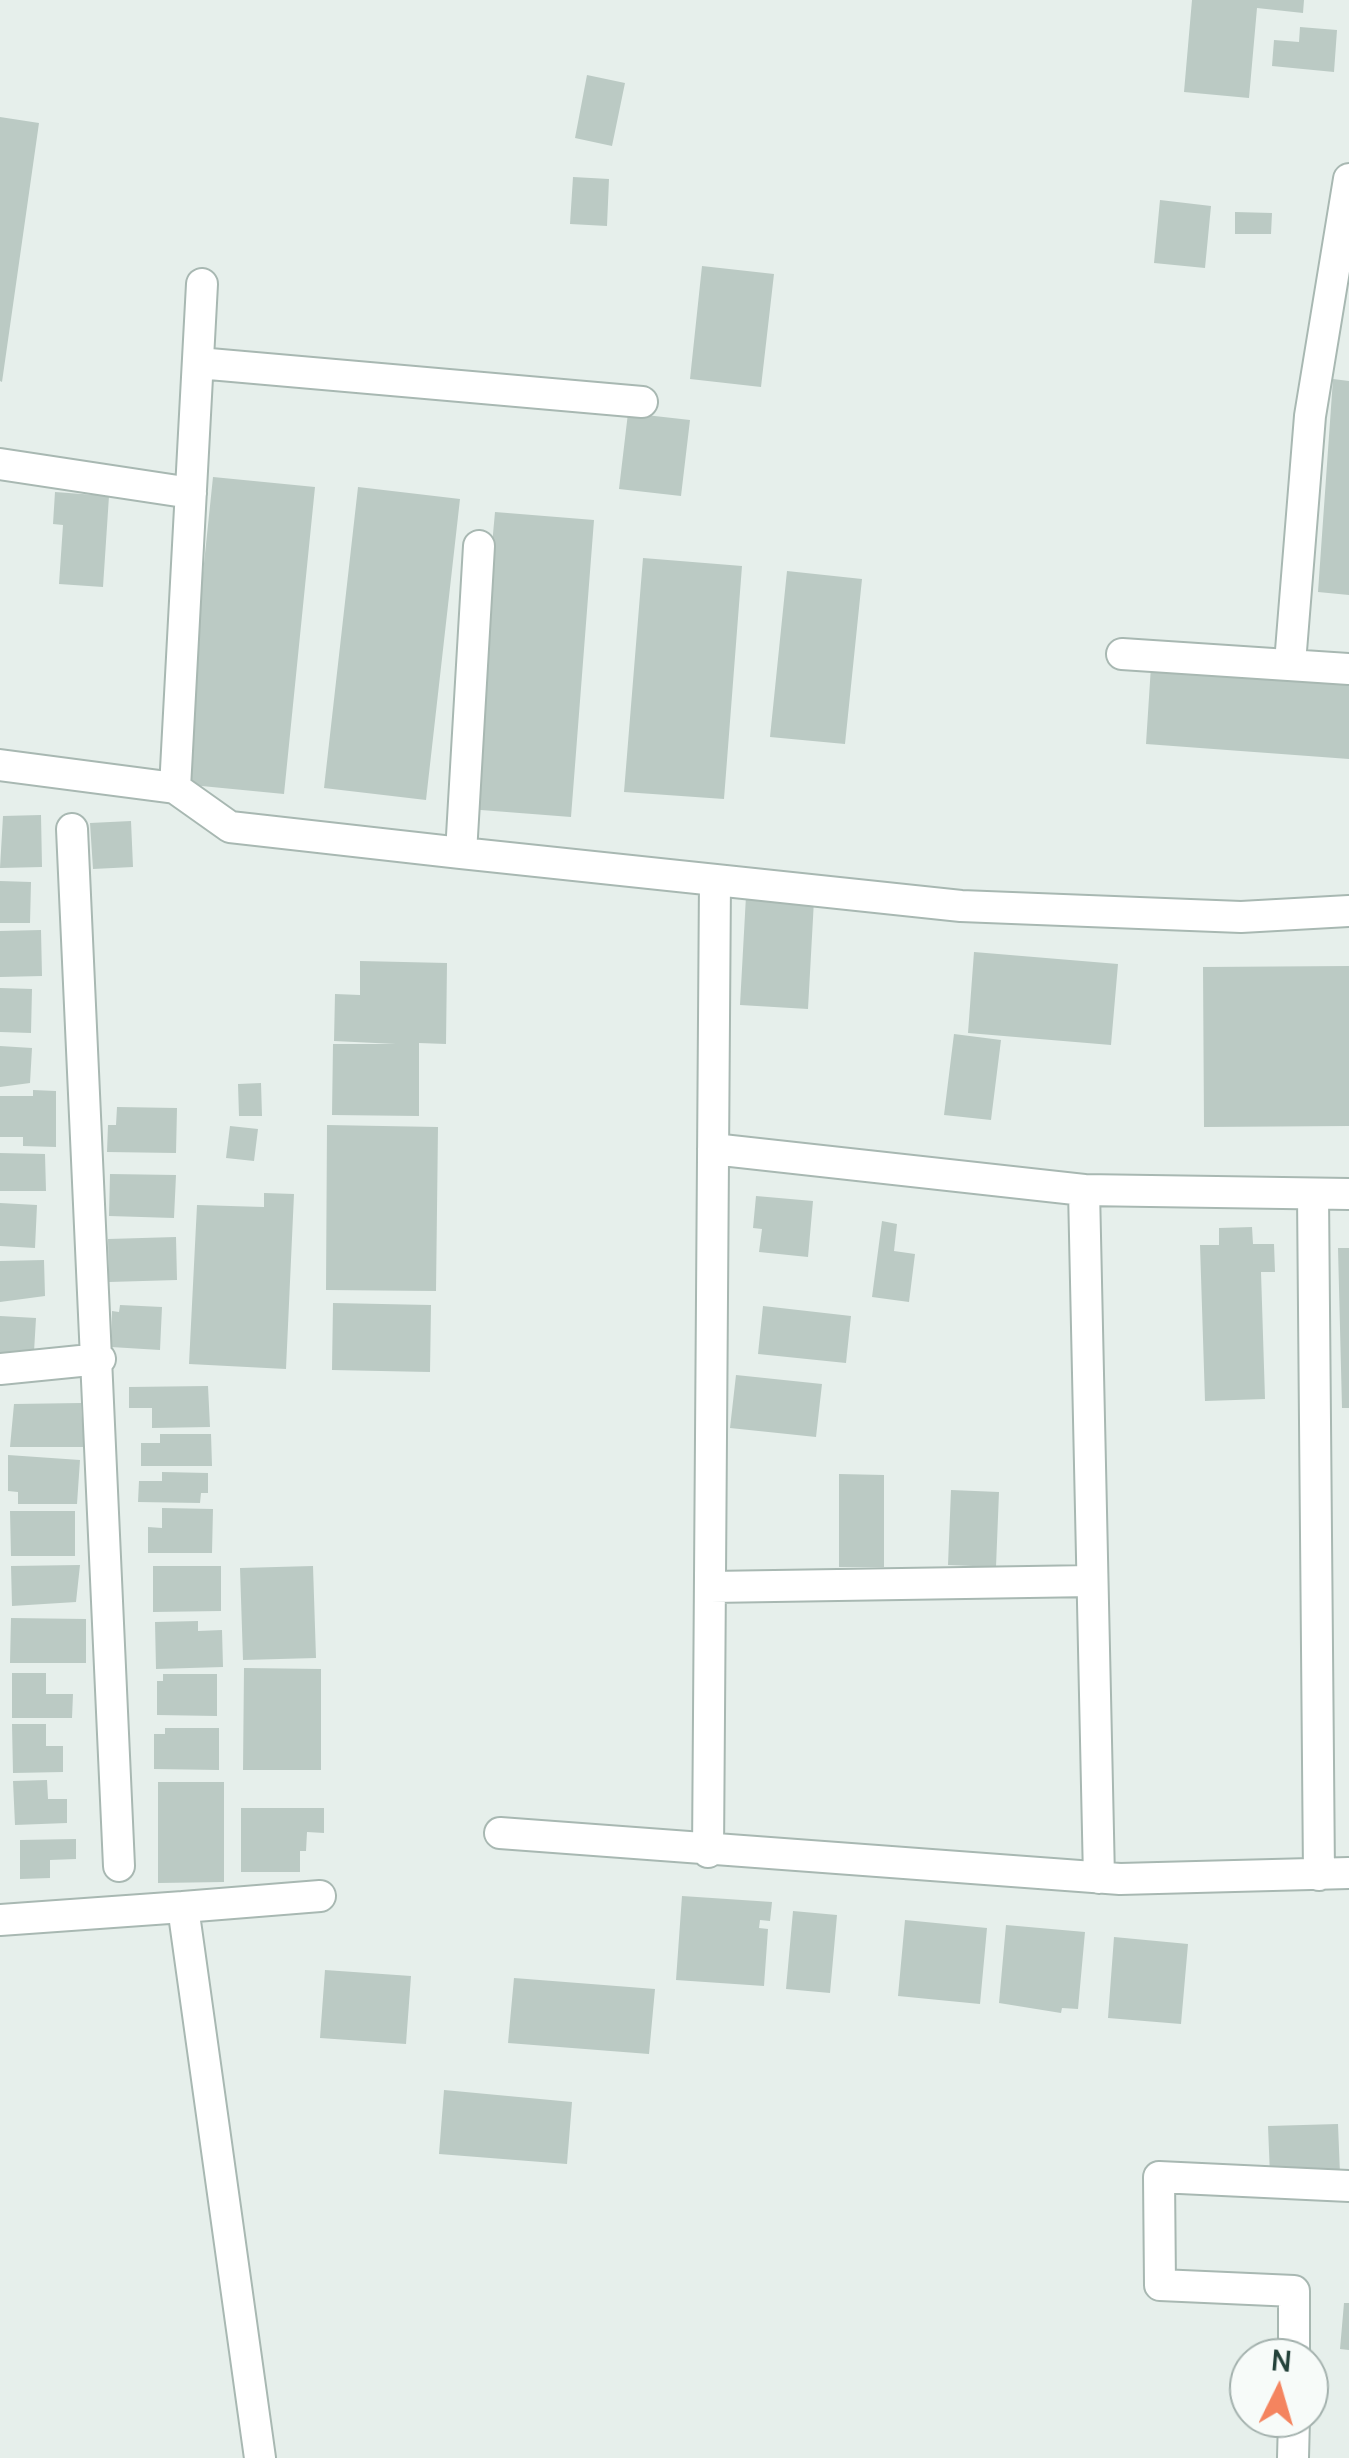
<!DOCTYPE html>
<html>
<head>
<meta charset="utf-8">
<style>
	body { margin:0 }
	#map { position:relative; width:1349px; height:2458px; overflow:hidden; background:#e6efeb; font-family:Manrope,sans-serif }
	canvas { display:block }
	.north { position:absolute; left:1229px; top:2338px; width:100px; height:100px; box-sizing:border-box; background:#f7fbf9; border:2px solid #a3b1ad; border-radius:50%; rotate:5deg; font-size:28px; font-weight:700; line-height:40px; text-align:center; color:#24423a }
	.north::after { content:''; display:block; margin:auto; width:35px; height:45px; background:#f4845f; clip-path:polygon(50% 0,100% 100%,50% 72%,0 100%) }
</style>
</head>
<body>
<div id="map">
<canvas width="1349" height="2458"></canvas>
<div class="north">N</div>
</div>
<script>
const ctx = document.querySelector('canvas').getContext('2d');
ctx.lineJoin = 'round';
function paint(path, color) { ctx.fillStyle = color; ctx.fill(path, 'evenodd'); }
const toPath = rows => new Path2D(rows.map(r => 'M' + r).join(''));
function stroke(path, color, width, dash) { ctx.strokeStyle = color; ctx.lineWidth = width; ctx.lineCap = dash ? 'butt' : 'round'; ctx.setLineDash(dash || []); ctx.stroke(path); }
const building = toPath([
	[1192,0,1304,0,1303,13,1257,8,1249,98,1184,92],
	[1300,27,1337,30,1334,72,1272,66,1274,40,1299,42],
	[587,75,625,83,612,146,575,138],
	[0,117,39,123,2,382,0,381],
	[573,177,609,179,607,226,570,224],
	[1160,200,1211,206,1205,268,1154,263],
	[1235,212,1272,213,1271,234,1235,234],
	[702,266,774,274,761,387,690,379],
	[1333,379,1349,381,1349,595,1318,592],
	[628,413,690,420,681,496,619,489],
	[213,477,315,487,284,794,181,784],
	[358,487,460,499,426,800,324,788],
	[55,492,109,496,103,587,59,584,63,525,53,524],
	[495,512,594,520,571,817,468,809],
	[643,558,742,566,724,799,624,792],
	[787,571,862,579,845,744,770,737],
	[1151,666,1349,681,1349,759,1146,744],
	[41,815,42,867,0,868,3,816],
	[131,821,133,867,93,869,90,823],
	[0,881,31,882,30,923,0,923],
	[746,896,814,900,808,1009,740,1005],
	[41,930,42,976,0,977,0,931],
	[974,952,1118,964,1111,1045,968,1033],
	[360,961,447,963,446,1044,419,1043,419,1116,332,1115,333,1044,396,1044,334,1041,335,994,360,995],
	[1349,966,1349,1126,1204,1127,1203,967],
	[0,988,32,989,31,1033,0,1032],
	[954,1034,1001,1040,991,1120,944,1115],
	[0,1046,32,1048,30,1083,0,1087],
	[261,1083,262,1116,239,1116,238,1084],
	[33,1090,56,1091,56,1147,23,1146,23,1137,0,1137,0,1096,33,1096],
	[117,1107,177,1108,176,1153,107,1152,108,1125,116,1125],
	[327,1125,438,1127,436,1291,326,1290],
	[230,1126,258,1129,254,1161,226,1158],
	[0,1153,45,1154,46,1191,0,1191],
	[110,1174,176,1175,174,1218,109,1216],
	[264,1193,294,1194,286,1369,189,1364,197,1205,264,1207],
	[756,1196,813,1201,808,1257,759,1252,762,1229,753,1228],
	[0,1203,37,1205,35,1248,0,1246],
	[882,1221,897,1224,894,1251,915,1254,909,1302,872,1297],
	[1252,1227,1253,1244,1274,1244,1275,1272,1261,1272,1265,1399,1205,1401,1200,1245,1219,1245,1219,1228],
	[176,1237,177,1280,109,1282,108,1239],
	[1338,1248,1349,1248,1349,1408,1342,1408],
	[44,1260,45,1296,0,1302,0,1261],
	[333,1303,431,1305,430,1372,332,1370],
	[120,1305,162,1307,160,1350,111,1347,112,1311,119,1312],
	[763,1306,851,1316,846,1363,758,1354],
	[0,1316,36,1318,34,1352,14,1351,13,1359,0,1358],
	[736,1375,822,1384,816,1437,730,1428],
	[208,1386,210,1427,152,1428,152,1408,129,1408,129,1387],
	[81,1403,82,1420,100,1419,100,1447,10,1447,14,1404],
	[160,1434,211,1434,212,1466,141,1466,141,1443,160,1443],
	[8,1455,80,1460,77,1504,18,1504,18,1492,8,1491],
	[162,1472,208,1473,208,1493,201,1493,200,1503,138,1502,139,1481,162,1481],
	[839,1474,884,1475,884,1567,839,1567],
	[951,1490,999,1492,996,1567,948,1565],
	[162,1508,213,1509,212,1553,148,1553,148,1527,162,1528],
	[10,1511,75,1511,75,1556,11,1556],
	[80,1565,76,1602,12,1606,11,1566],
	[153,1566,221,1566,221,1611,153,1612],
	[313,1566,316,1658,243,1660,240,1568],
	[11,1618,86,1619,86,1663,10,1663],
	[198,1621,198,1631,222,1630,223,1667,156,1669,155,1622],
	[244,1668,321,1669,321,1770,243,1770],
	[12,1673,46,1673,46,1694,73,1694,72,1718,12,1718],
	[163,1674,217,1674,217,1716,157,1715,157,1681,163,1681],
	[12,1724,46,1724,46,1746,63,1746,63,1772,13,1773],
	[165,1728,219,1728,219,1770,154,1769,154,1734,165,1734],
	[47,1780,48,1799,67,1799,67,1823,15,1825,13,1781],
	[158,1782,224,1782,224,1882,158,1883],
	[241,1808,324,1808,324,1833,307,1832,306,1851,300,1851,300,1872,241,1872],
	[76,1839,76,1859,50,1860,50,1878,20,1879,20,1840],
	[682,1896,772,1902,770,1921,760,1920,759,1928,768,1929,764,1986,676,1980],
	[793,1911,837,1915,830,1993,786,1989],
	[905,1920,987,1928,980,2004,898,1996],
	[1006,1925,1085,1932,1078,2009,1062,2008,1061,2013,999,2003],
	[1114,1937,1188,1944,1181,2024,1108,2018],
	[325,1970,411,1976,406,2044,320,2038],
	[514,1978,655,1989,649,2054,508,2043],
	[444,2090,572,2102,567,2164,439,2154],
	[1338,2124,1340,2174,1270,2176,1268,2126],
	[1344,2303,1349,2303,1349,2350,1340,2349]
]);
const minor = toPath([
	[198,363,642,402],
	[0,464,191,493],
	[1122,654,1349,669],
	[1290,663,1310,416,1349,179],
	[0,765,175,788,230,827,461,853,961,906,1241,917,1349,911],
	[175,788,202,284],
	[72,829,119,1866],
	[461,853,479,546],
	[713,1149,1084,1190,1099,1878],
	[1084,1190,1349,1194],
	[1313,1195,1319,1875],
	[0,1369,100,1359],
	[711,1587,1092,1581],
	[500,1833,1120,1879,1349,1873],
	[708,1852,715,880],
	[183,1907,320,1896],
	[0,1920,183,1907,260,2458],
	[1294,2358,1294,2291,1160,2285,1159,2177,1349,2186],
	[1293,2458,1294,2418]
]);
paint(building, '#bbcac4');
stroke(minor, '#a8b8b2', 34);
stroke(minor, '#fff', 30);
</script>
</body>
</html>
